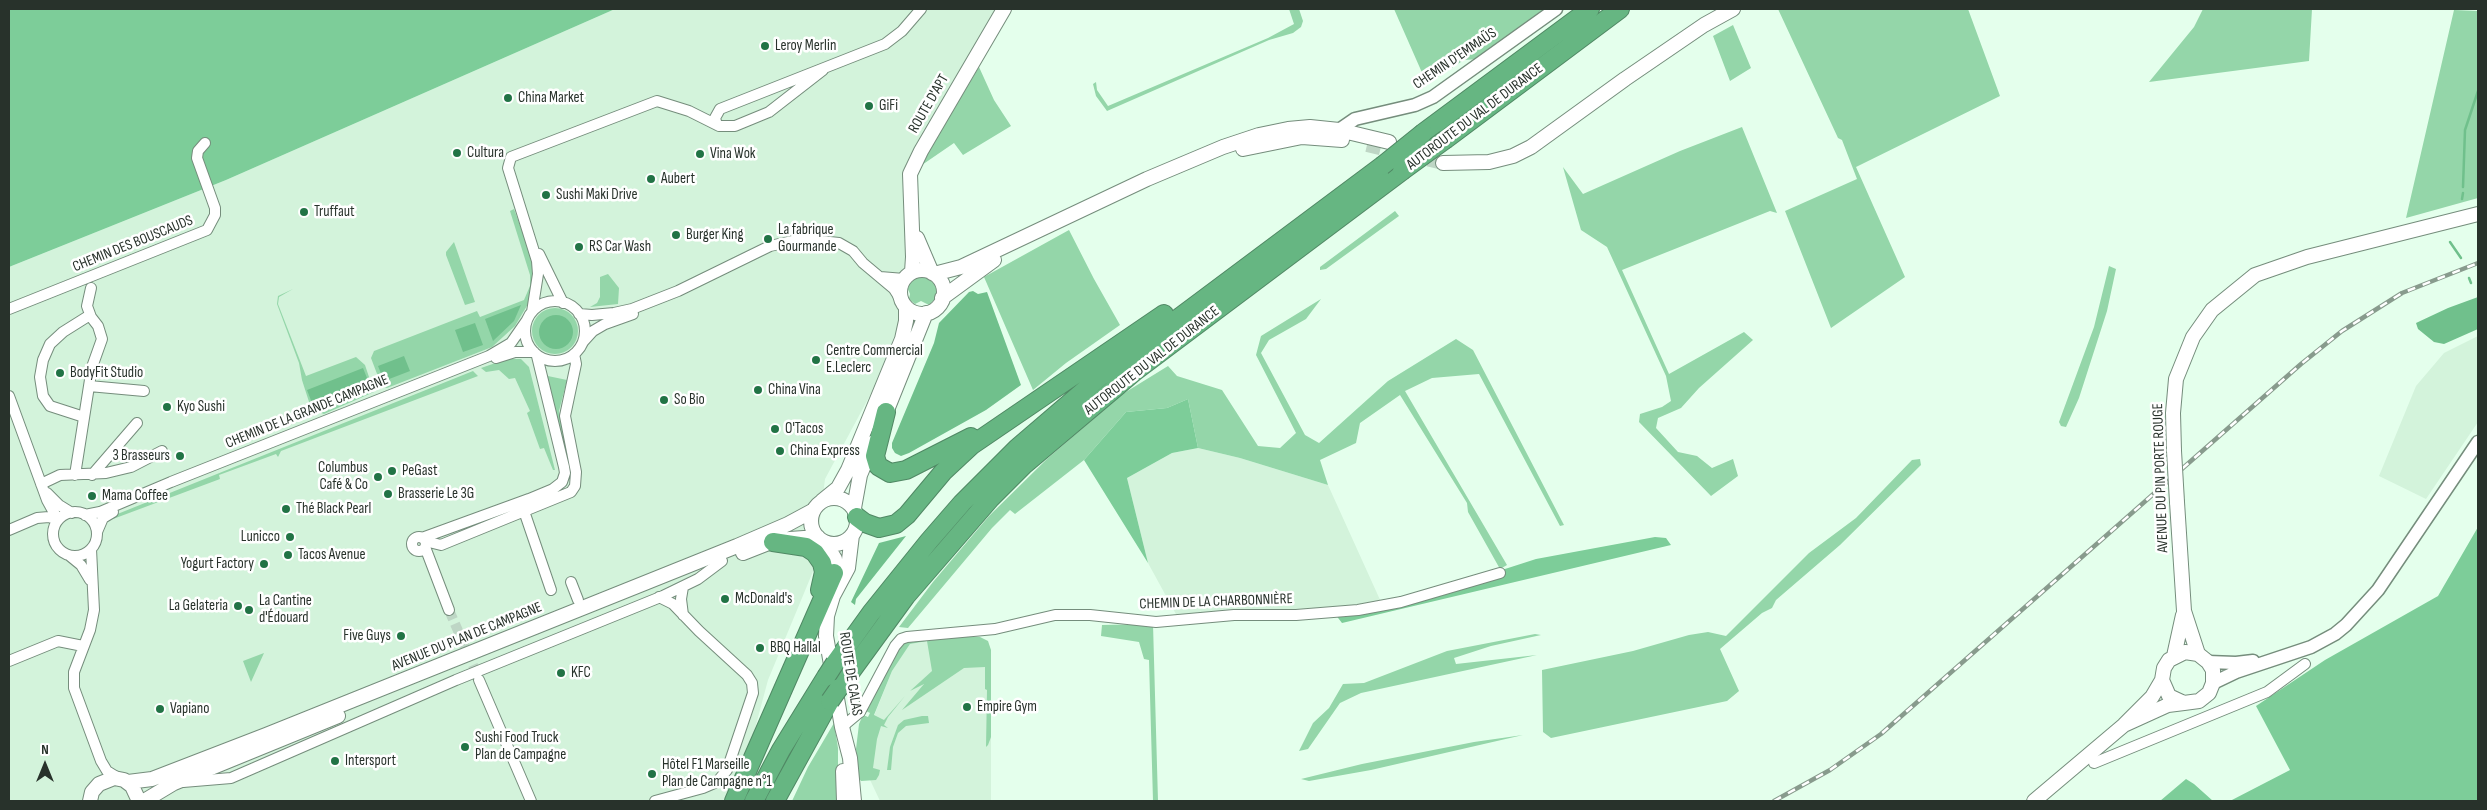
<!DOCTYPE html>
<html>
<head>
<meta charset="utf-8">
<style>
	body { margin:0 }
	#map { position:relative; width:2487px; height:810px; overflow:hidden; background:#e4ffec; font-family:"Sofia Sans Condensed",sans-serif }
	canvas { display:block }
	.frame { position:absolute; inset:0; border:10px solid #28322b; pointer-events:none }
	.north { position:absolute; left:20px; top:740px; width:50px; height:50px; -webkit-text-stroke:4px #fff; paint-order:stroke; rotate:0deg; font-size:14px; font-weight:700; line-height:20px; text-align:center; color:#28322b }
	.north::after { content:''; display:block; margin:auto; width:18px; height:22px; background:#28322b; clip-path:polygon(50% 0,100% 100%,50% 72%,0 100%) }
</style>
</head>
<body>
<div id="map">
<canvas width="2487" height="810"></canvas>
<div class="frame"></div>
<div class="north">N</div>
</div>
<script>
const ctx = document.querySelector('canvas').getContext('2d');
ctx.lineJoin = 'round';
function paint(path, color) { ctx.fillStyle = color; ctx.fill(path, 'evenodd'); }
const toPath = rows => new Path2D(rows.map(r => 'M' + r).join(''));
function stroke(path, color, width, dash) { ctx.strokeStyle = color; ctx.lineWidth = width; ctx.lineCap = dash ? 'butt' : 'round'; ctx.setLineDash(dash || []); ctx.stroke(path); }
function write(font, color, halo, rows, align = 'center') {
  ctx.font = font + ' "Sofia Sans Condensed",sans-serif'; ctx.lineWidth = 5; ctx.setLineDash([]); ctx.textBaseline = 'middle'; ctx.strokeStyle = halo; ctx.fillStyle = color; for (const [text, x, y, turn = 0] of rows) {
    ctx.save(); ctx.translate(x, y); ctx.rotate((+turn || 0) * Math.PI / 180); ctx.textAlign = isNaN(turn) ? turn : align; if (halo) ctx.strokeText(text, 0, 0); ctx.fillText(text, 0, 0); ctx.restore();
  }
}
const built = toPath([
	[615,9,999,9,913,158,903,185,908,265,901,318,875,386,825,479,814,569,768,680,753,736,724,801,9,801,9,267,226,180],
	[2478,336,2478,422,2426,499,2379,476,2416,386,2444,353],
	[1198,448,1240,458,1328,485,1381,602,1296,610,1268,609,1177,616,1148,563,1127,478,1172,453],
	[927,641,991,661,991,801,880,801,864,767,874,716,892,671,910,644]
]);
const green = toPath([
	[1289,9,1299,9,1303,21,1301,27,1293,33,1269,40,1107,111,1096,96,1093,84,1096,82,1097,90,1108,106,1268,38,1294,24],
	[1394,9,1552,9,1479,59,1464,60,1427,84],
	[1778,9,1968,9,2000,96,1856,167,1905,277,1831,328,1785,211,1857,179,1842,140,1838,138],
	[2203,9,2312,9,2309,61,2149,82,2194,27],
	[2454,10,2478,11,2478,198,2406,218],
	[1733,25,1751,68,1730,81,1713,36],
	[979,67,994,100,1011,126,963,155,954,143,919,167],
	[1742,127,1777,213,1770,211,1622,270,1669,374,1744,332,1753,340,1699,388,1681,408,1658,418,1656,428,1678,452,1697,456,1712,468,1733,459,1738,476,1711,496,1639,422,1640,414,1662,407,1671,401,1666,376,1607,247,1581,230,1563,167,1583,194,1680,151],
	[514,209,532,258,534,278,528,304,515,326,492,347,387,388,382,387,371,358,374,351,477,311,480,317,524,300,530,286,530,275,510,211],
	[1395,211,1399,216,1326,269,1320,270,1320,267],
	[1069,230,1094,279,1120,325,1066,363,1033,390,984,277],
	[454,242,475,302,465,305,446,255,446,252],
	[2109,266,2116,269,2107,311,2079,398,2066,427,2061,426,2059,422,2094,327],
	[608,274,619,288,618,304,590,307,597,303,600,297,600,277],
	[918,275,928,276,937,285,937,297,929,305,921,301,915,304,909,299,910,294,907,287,913,278],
	[293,289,279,297,278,304,306,376,356,357,365,365,374,392,324,414,316,411,310,405,302,380,299,363,277,304,278,296],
	[1321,299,1306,319,1269,340,1261,353,1305,435,1319,443,1388,381,1456,339,1473,350,1564,525,1560,526,1479,374,1432,378,1405,391,1507,565,1500,569,1468,512,1467,503,1400,395,1360,423,1356,443,1320,460,1328,485,1240,458,1198,448,1188,399,1167,408,1126,412,1084,460,1015,514,1010,510,992,528,908,628,899,627,933,582,989,516,1048,458,1121,395,1168,366,1177,376,1222,390,1258,446,1280,448,1296,433,1256,355,1261,336],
	'532 331a23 23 0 1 1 46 0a23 23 0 1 1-46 0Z',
	[507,359,521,359,529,367,555,470,553,470,544,448,540,449,527,413,530,411,515,378,509,379,499,370,486,372,481,368],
	[473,371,478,376,281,451,278,457,276,454,219,475,220,479,113,519,115,515],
	[543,375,567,380,559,411,564,441,561,442],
	[1920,459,1921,465,1840,545,1776,600,1772,608,1762,613,1720,649,1739,691,1727,701,1551,738,1543,732,1542,670,1633,651,1689,635,1708,632,1726,636,1809,553,1856,518,1912,460],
	[1153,624,1158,801,1153,801,1149,660,1144,659,1139,642,1101,636,1102,625],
	[1535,634,1541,635,1491,646,1454,658,1456,664,1537,655,1361,693,1340,703,1308,749,1299,751,1313,723,1329,708,1343,684,1364,683,1447,651],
	[967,636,980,637,988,641,991,650,991,737,988,745,986,747,987,690,985,689,985,667,964,668,902,710,924,684,910,691,932,671,927,641,910,644,892,671,874,715,884,720,905,696,888,717,884,725,888,728,881,726,877,739,873,768,880,770,879,775,876,780,861,781,858,777,856,749,859,724,863,715,868,717,870,713,864,710,895,653,903,644,915,638],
	[264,653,251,682,243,661],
	[922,716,928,716,929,723,906,726,898,733,893,747,891,770,887,770,890,747,898,725,904,720],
	[834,723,838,748,838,801,792,801,808,767],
	[1523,735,1371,770,1309,781,1301,779,1362,764,1474,742]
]);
const forest = toPath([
	[9,9,615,9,226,180,9,267],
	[1188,399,1198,448,1172,453,1127,478,1148,563,1084,460,1126,412,1167,408],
	[2478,527,2478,801,2230,801,2290,770,2256,706,2325,660,2438,596],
	[1655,537,1666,538,1671,545,1342,623,1335,614,1384,608,1536,559],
	[2186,779,2194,784,2213,801,2160,801]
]);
const water = toPath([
	[973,291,978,294,987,292,1021,385,986,410,909,453,901,456,895,453,892,448,892,443,934,343,939,323,969,292],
	[2478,297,2478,329,2444,344,2434,342,2418,329,2416,323,2448,308],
	[521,305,514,321,493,341,485,319],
	'539 332a17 17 0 1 1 34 0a17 17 0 1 1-34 0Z',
	[475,323,483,345,463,352,455,330],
	[404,356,410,371,384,381,378,366],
	[363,368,371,388,322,407,312,403,307,390],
	[906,536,856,599,855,605,851,602,879,543]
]);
const stream = toPath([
	[2463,187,2465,130,2478,91],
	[2462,199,2463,193],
	[2450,242,2461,258],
	[2469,278,2471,283]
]);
const minorTunnel = toPath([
	[449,610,479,679]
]);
const secondaryTunnel = toPath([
	[1367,145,1443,163]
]);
const minor = toPath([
	[717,125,715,118,720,109,885,44,902,31,921,9],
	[539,254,563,303],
	[880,277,904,279],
	'525 331a30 30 0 1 1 60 0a30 30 0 1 1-60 0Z',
	[9,309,207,230,215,215,215,208,197,158,198,151,205,143],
	[532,312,538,274,537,261,508,168,511,157,657,101,689,111,719,126,735,126,769,112,823,70],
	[579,314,592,315,614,313,632,309,678,291,770,246,802,239,839,243,853,251,863,263,894,289,901,300],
	[583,342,593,331,605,324,633,314],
	[496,358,515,352,534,352],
	[89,386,144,391],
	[9,396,47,500,58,520],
	[84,417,50,406,43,396,40,377,43,360,50,344,63,332,90,315],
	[75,475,92,367,102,339,98,326,91,317,87,306,91,288],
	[92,475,137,423],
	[41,484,60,475,106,473,131,467,162,451],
	[47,493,59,505,72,513],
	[524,511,551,590],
	'53 534a22 22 0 1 1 44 0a22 22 0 1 1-44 0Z',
	[85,515,100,512,171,482,489,356,511,343,527,320],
	[9,530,37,518,49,517,58,520],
	[97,532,103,518,113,512],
	'412 544a7 7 0 1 1 14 0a7 7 0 1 1-14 0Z',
	[422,538,529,499,553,489,562,482,565,473,564,467,537,356],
	[425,541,441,545,571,492,575,486,576,472,565,416,576,364,574,354],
	[425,547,449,610],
	[91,549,94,610,90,630,74,672,74,688,101,761,107,771,120,779],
	[70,556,81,565,90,580],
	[571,582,578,600],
	[683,587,681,599,683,615],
	[9,661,58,641,83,646],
	[479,680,531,801],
	[842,727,860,712,895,646,901,639,907,637,995,629,1055,615,1090,615,1156,622,1234,615,1296,615,1358,610,1401,602,1500,573],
	[2094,763,2267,692,2305,664],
	[183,782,231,778,456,680,663,596,698,579,722,561],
	[655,801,703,788,717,782,727,770,753,693,752,683,747,675,699,631,673,604,659,597]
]);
const tertiary = toPath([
	[1339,130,1355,119,1415,105,1433,97,1556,9],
	[2208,662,2236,663,2253,661],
	[2213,683,2236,672,2311,647,2335,634,2346,625,2378,590,2478,442]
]);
const secondary = toPath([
	[1243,149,1302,137,1342,140],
	[1443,163,1489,162,1513,156,1531,147,1625,79,1704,25,1733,9],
	[917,238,932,273],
	'900 292a22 22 0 1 1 44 0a22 22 0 1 1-44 0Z',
	[912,272,913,257,910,174,921,151,1004,9],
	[934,274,961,267,1147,179,1223,147,1259,135,1288,129,1310,127,1339,130,1389,142],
	[942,298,994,260],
	[883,420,926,313],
	[2174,451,2173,413,2176,379,2193,337,2212,310,2255,275,2307,257,2478,214],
	'811 521a23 23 0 1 1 46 0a23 23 0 1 1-46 0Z',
	[822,501,838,488,848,470,902,339,906,321,906,307],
	[2177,502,2184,611,2198,654],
	[854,508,860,475,874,442],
	[852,535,848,568,833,596,827,616,826,636,842,727,850,758,854,801],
	[825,542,835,559,833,583],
	[743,553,776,540,818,537],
	[2174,656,2183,615],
	[2124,725,2168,705,2184,703,2199,701,2209,693,2213,683,2213,670,2208,662,2198,654,2185,652,2169,660,2164,668,2162,680,2169,696,2184,703],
	[843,771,844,801],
	[128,782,152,779,266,735,737,546,788,524,814,510],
	[90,801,92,792,99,784,114,778,124,780,132,786,139,801],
	[144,801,174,783,338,716],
	[2034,801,2124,725,2152,697,2162,680]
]);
const motorway = toPath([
	[1423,133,1590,9],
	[1446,139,1620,9],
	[886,412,875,456,878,466,890,473,906,470,971,437],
	[857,517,865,523,879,528,896,524,907,515,943,472,972,445,1164,314],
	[773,542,806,547,815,553,822,563,824,572,820,590],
	[835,663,871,613,929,541,962,503,1017,448,1101,376,1382,166],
	[839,688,906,596,990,499,1025,464,1134,372,1402,171],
	[734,801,834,573],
	[754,801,781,750,826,677],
	[775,801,830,701]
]);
const rail = toPath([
	[1774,801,1830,770,1881,734,2301,364,2342,331,2402,293,2478,263]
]);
const secondaryBridge = toPath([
	[2174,451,2177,502]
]);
const motorwayBridge = toPath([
	[1382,166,1423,133],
	[1402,171,1446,139],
	[826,677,835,663],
	[830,701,839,688]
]);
const markers = [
	[765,46,5,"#217345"],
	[508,98,5,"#217345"],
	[869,106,5,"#217345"],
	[457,153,5,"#217345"],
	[700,154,5,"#217345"],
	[651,179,5,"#217345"],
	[546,195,5,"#217345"],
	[304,212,5,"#217345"],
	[676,235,5,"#217345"],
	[768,239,5,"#217345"],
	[579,247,5,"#217345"],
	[816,360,5,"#217345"],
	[60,373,5,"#217345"],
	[758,390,5,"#217345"],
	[664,400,5,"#217345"],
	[167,407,5,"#217345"],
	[775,429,5,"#217345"],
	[780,451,5,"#217345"],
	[180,456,5,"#217345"],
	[392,471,5,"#217345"],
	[378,477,5,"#217345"],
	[388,494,5,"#217345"],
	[92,496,5,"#217345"],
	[286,509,5,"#217345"],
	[290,537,5,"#217345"],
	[288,555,5,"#217345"],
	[264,564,5,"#217345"],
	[725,599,5,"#217345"],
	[238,606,5,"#217345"],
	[249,610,5,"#217345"],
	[401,636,5,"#217345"],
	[760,648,5,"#217345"],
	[561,673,5,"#217345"],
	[967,707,5,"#217345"],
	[160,709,5,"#217345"],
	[465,747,5,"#217345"],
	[335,761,5,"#217345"],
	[652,774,5,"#217345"]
];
const poiNames = [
	["Leroy Merlin",775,46],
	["China Market",518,98],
	["GiFi",879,106],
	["Cultura",467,153],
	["Vina Wok",710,154],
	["Aubert",661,179],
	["Sushi Maki Drive",556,195],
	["Truffaut",314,212],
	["La fabrique",778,230],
	["Gourmande",778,247],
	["Burger King",686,235],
	["RS Car Wash",589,247],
	["Centre Commercial",826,351],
	["E.Leclerc",826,368],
	["BodyFit Studio",70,373],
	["China Vina",768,390],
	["So Bio",674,400],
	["Kyo Sushi",177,407],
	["O'Tacos",785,429],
	["China Express",790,451],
	["3 Brasseurs",170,456,"right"],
	["Columbus",368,468,"right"],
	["Café & Co",368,485,"right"],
	["PeGast",402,471],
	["Brasserie Le 3G",398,494],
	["Mama Coffee",102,496],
	["Thé Black Pearl",296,509],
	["Lunicco",280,537,"right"],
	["Tacos Avenue",298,555],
	["Yogurt Factory",254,564,"right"],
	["McDonald's",735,599],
	["La Cantine",259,601],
	["d'Édouard",259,618],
	["La Gelateria",228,606,"right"],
	["Five Guys",391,636,"right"],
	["BBQ Hallal",770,648],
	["KFC",571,673],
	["Empire Gym",977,707],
	["Vapiano",170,709],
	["Sushi Food Truck",475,738],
	["Plan de Campagne",475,755],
	["Intersport",345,761],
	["Hôtel F1 Marseille",662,765],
	["Plan de Campagne n°1",662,782]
];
const streetNames = [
	["CHEMIN D'EMMAÜS",1455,59,-34],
	["ROUTE D'APT",929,104,-60],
	["AUTOROUTE DU VAL DE DURANCE",1475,117,-37],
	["CHEMIN DES BOUSCAUDS",133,244,-22],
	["AUTOROUTE DU VAL DE DURANCE",1152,361,-38],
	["CHEMIN DE LA GRANDE CAMPAGNE",307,412,-22],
	["AVENUE DU PIN PORTE ROUGE",2161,478,-92],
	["CHEMIN DE LA CHARBONNIÈRE",1216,602,-2],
	["AVENUE DU PLAN DE CAMPAGNE",467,637,-22],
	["ROUTE DE CALAS",850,674,81]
];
paint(built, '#d3f3db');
paint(green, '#94d6a9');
paint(forest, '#7dcd99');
paint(water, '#70c08c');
stroke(stream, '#70c08c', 2.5);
stroke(minorTunnel, '#bed6c5', 10, [10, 5]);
stroke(secondaryTunnel, '#bed6c5', 14, [14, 7]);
stroke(minor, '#758d7c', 12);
stroke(tertiary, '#758d7c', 15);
stroke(secondary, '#758d7c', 16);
stroke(motorway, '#508864', 20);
stroke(minor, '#fff', 10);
stroke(tertiary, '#fff', 12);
stroke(secondary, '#fff', 14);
stroke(motorway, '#66b682', 18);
stroke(rail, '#889b8d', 4.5);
stroke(rail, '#fff', 2.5, [8]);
stroke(secondaryBridge, '#758d7c', 16, []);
stroke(motorwayBridge, '#508864', 20, []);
stroke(secondaryBridge, '#fff', 14);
stroke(motorwayBridge, '#66b682', 18);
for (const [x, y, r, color] of markers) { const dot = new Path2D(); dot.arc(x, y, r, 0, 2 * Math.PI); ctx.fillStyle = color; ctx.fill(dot); stroke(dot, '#fff', 2); }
write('15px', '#28322b', '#fff', poiNames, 'left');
write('15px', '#28322b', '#fff', streetNames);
</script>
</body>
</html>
